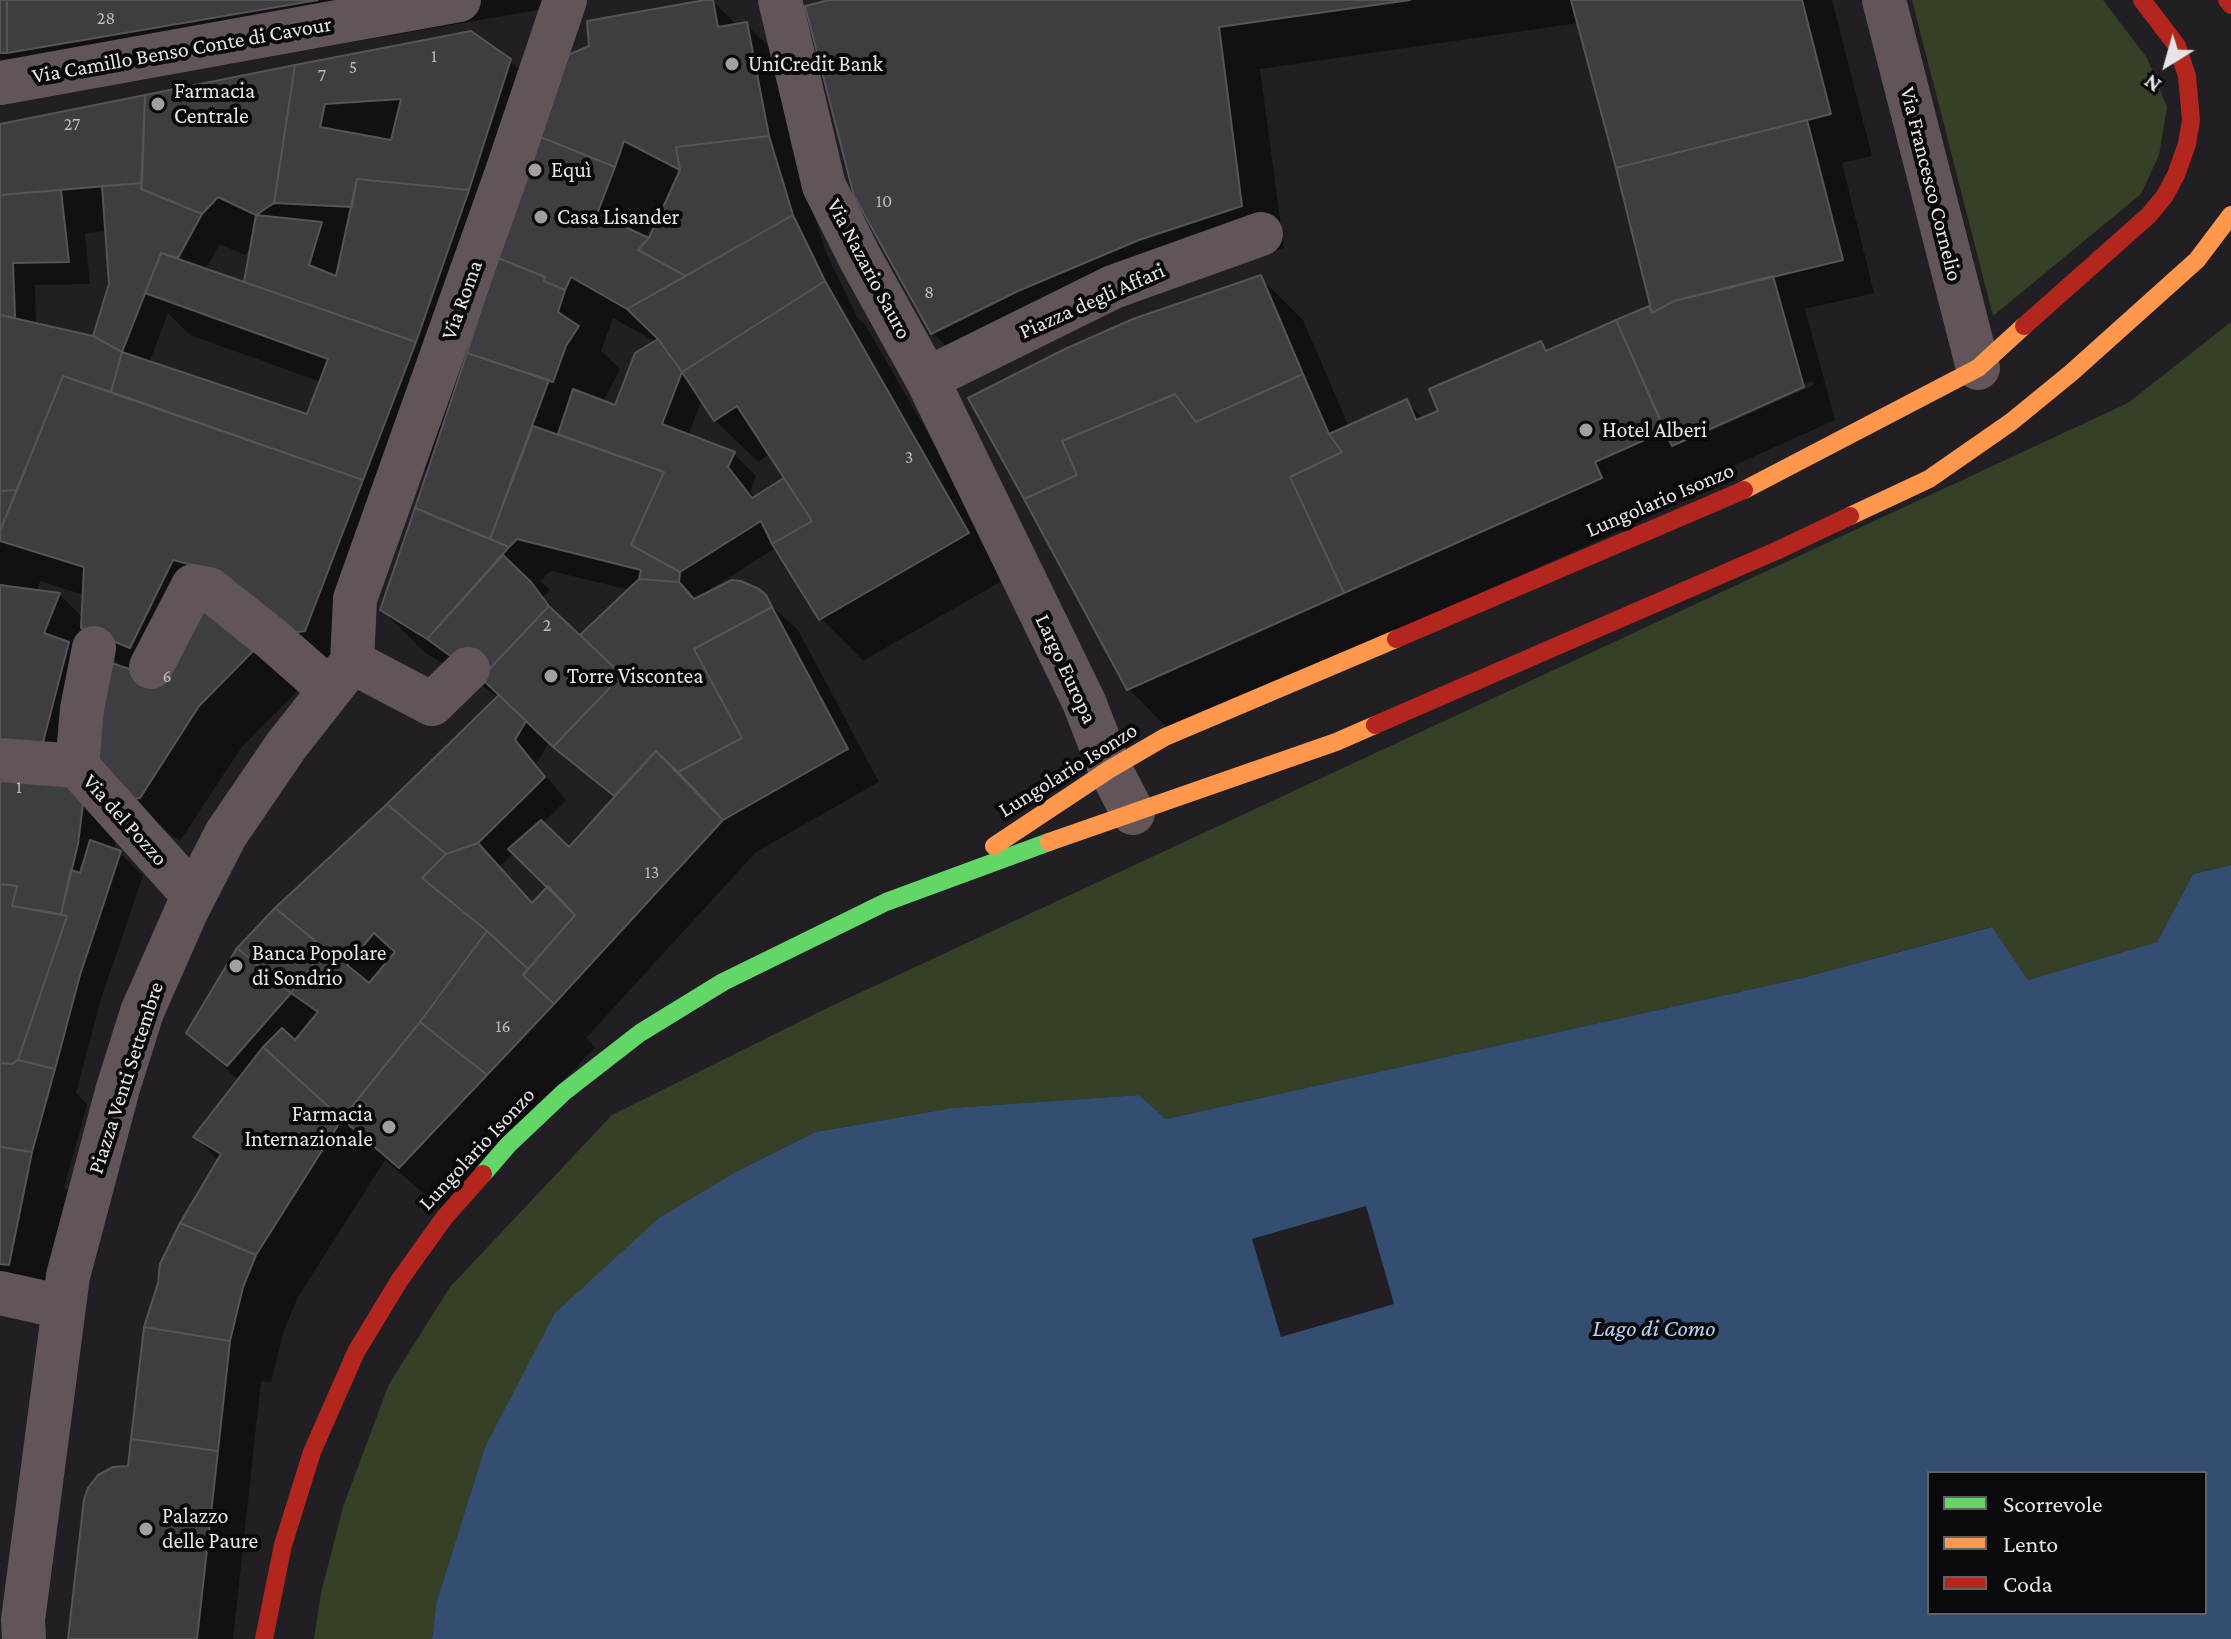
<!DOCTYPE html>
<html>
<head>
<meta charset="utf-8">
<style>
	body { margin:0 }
	#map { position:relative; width:2231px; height:1639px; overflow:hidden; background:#211f24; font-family:"Crimson Pro",serif }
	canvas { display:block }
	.legend { position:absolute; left:1927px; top:1471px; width:280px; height:144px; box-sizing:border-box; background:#0a090c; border:2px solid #626164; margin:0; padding:10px 14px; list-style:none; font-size:24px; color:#e6e4e8 }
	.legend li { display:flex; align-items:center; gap:16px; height:40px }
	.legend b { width:40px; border:2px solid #626164 }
	.north { position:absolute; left:2127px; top:24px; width:80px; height:80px; -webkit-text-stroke:6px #0a090c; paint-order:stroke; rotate:217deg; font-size:22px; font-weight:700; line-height:32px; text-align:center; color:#e6e4e8 }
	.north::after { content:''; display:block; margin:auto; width:28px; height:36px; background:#e6e4e8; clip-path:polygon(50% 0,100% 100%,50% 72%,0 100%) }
</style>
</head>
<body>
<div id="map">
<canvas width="2231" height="1639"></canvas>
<ul class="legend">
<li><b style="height:10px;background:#63d668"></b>Scorrevole</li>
<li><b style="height:10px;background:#ff974d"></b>Lento</li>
<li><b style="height:10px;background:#b3261e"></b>Coda</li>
</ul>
<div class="north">N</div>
</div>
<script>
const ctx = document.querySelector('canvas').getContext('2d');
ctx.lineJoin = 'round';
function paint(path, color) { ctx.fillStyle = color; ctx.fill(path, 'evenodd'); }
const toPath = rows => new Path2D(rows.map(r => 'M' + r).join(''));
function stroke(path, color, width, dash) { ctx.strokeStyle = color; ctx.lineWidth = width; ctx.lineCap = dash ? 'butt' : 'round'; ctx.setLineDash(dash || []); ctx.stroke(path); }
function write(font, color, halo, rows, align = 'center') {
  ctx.font = font + ' "Crimson Pro",serif'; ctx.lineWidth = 8; ctx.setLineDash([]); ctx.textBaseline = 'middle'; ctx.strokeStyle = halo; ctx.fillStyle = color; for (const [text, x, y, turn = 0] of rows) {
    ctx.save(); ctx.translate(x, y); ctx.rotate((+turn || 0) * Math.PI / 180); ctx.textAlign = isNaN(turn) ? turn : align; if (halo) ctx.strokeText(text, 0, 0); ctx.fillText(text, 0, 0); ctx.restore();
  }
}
const green = toPath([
	[1912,0,2103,0,2147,58,2167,107,2159,155,2141,194,1993,316],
	[2231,322,2231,865,2193,874,2157,942,2028,980,1991,927,1802,978,1166,1119,1139,1095,952,1108,816,1132,485,1447,436,1604,432,1639,314,1639,321,1593,343,1507,389,1384,450,1287,612,1115,825,1009,2128,403]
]);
const water = toPath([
	[2231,865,2231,1639,432,1639,436,1604,485,1447,555,1313,659,1218,736,1172,816,1132,952,1108,1139,1095,1166,1119,1802,978,1992,927,2028,980,2157,942,2193,874],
	[1929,1473,2205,1473,2205,1613,1929,1613]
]);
const pier = toPath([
	[1366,1206,1394,1304,1281,1337,1252,1239]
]);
const shadow = toPath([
	[0,0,566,0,566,5,50,95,0,96],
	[837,0,1832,0,1872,156,1842,163,1874,293,1805,309,1835,420,1706,478,1703,475,1636,505,1642,521,1170,731,1128,688,1261,278,1303,320,1349,427,1406,402,1424,419,1440,412,1540,343,1549,352,1651,307,1618,170,1579,23,1260,69,1284,248,1181,281,1061,332,975,375,933,333],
	[1812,381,1814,385,1690,440,1690,435],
	[712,1,737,25,746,24,814,92,836,204,812,207,825,250,857,317,866,326,1010,576,863,661,821,618,777,547,706,592,708,594,732,583,749,585,798,630,879,782,756,852,586,1038,595,1047,442,1209,385,1160,298,1297,284,1330,271,1382,261,1381,233,1639,70,1639,86,1500,90,1489,99,1476,113,1469,129,1468,146,1327,159,1283,162,1264,219,1161,195,1137,239,1081,189,1032,238,950,276,910,499,698,471,678,470,680,424,652,382,610,428,470,425,469,347,672,328,675,256,612,216,601,213,607,260,644,302,686,241,748,180,841,152,820,92,759,99,708,112,666,126,671,90,634,81,656,101,676,73,784,84,790,118,823,114,851,120,853,143,876,101,999,76,1093,87,1104,64,1187,73,1196,51,1306,0,1299,0,127,471,34,510,61,551,102,565,58,591,47,589,23],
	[652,221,658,224,650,241,646,239],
	[107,231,111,285,95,335,101,342,36,325,35,285,90,284,85,233],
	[220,244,245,255,252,247,246,285,205,270],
	[168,313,190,335,321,382,308,416,149,363],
	[613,318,656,342,637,354,616,408,603,402,620,369,601,351],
	[702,399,715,420,758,462,770,454,787,479,756,499,750,491,756,476,734,454,688,436],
	[551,571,630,590,583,635,600,652,598,655,543,597,550,590,540,581],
	[40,581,84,595,83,618,60,595,37,592],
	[550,741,614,799,569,850,542,824,566,800,536,764],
	[514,852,549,887,533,904,499,867]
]);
const building = toPath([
	[0,0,7,0,7,53,0,53,0,0],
	[7,0,318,0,7,53,7,0],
	[705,0,713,0,718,27,747,22,769,136,676,147,680,170,624,141,615,167,538,136,563,57,589,46,587,21,705,0],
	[829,0,1410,0,1219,27,1242,206,1139,240,1018,291,931,334,854,196,805,6,829,0],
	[1571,0,1802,0,1831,114,1616,168,1571,0],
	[471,31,511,59,469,190,357,179,352,207,274,203,295,65,471,31],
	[401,99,391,140,320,127,325,104,401,99],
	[295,65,274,203,256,215,218,197,202,214,141,189,145,95,295,65],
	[145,95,142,183,0,195,0,124,145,95],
	[1807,120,1843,260,1674,301,1652,313,1616,168,1807,120],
	[538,136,615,167,597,214,649,238,638,250,686,276,627,309,571,277,565,290,544,281,545,277,498,258,538,136],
	[769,136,793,215,686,276,638,250,649,238,680,170,676,147,769,136],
	[357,179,469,190,416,342,244,282,256,215,322,222,309,265,336,276,357,179],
	[142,183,141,189,202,214,178,258,161,253,122,352,93,336,109,284,102,186,142,183],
	[61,190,69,262,13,263,15,318,0,315,0,195,61,190],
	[793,215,825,281,682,372,658,339,627,309,793,215],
	[161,253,416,342,363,480,111,392,122,352,307,414,328,359,145,293,161,253],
	[498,258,545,277,544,281,565,290,558,312,579,326,566,346,553,382,467,353,498,258],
	[1261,275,1303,374,1196,422,1175,394,1062,441,1077,475,1024,499,968,398,1065,349,1133,319,1261,275],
	[1773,276,1804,387,1672,446,1616,320,1649,306,1652,313,1674,301,1773,276],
	[825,281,969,533,819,620,772,544,812,521,737,406,714,421,682,372,825,281],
	[0,315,93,336,122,352,111,392,63,376,17,490,0,491,0,315],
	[1616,320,1665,431,1595,462,1602,478,1344,593,1290,477,1342,452,1329,434,1407,399,1416,420,1438,411,1429,389,1541,341,1546,351,1616,320],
	[658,339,682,372,662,424,735,452,728,467,752,498,784,478,812,521,772,544,761,521,680,572,631,545,664,472,558,434,573,389,615,405,635,353,658,339],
	[467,353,549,380,490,539,415,508,467,353],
	[1303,374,1329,434,1342,452,1290,477,1344,593,1127,690,1024,499,1077,475,1062,441,1175,394,1196,422,1303,374],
	[63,376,363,480,305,631,284,634,212,570,173,560,130,648,81,628,84,567,0,541,0,531,63,376],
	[533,426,664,472,631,545,680,572,679,582,639,579,641,570,517,539,509,547,490,539,533,426],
	[17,490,0,531,0,491,17,490],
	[415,508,509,547,427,639,380,610,415,508],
	[503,555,531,582,549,606,481,678,427,639,503,555],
	[639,579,679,582,694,599,732,580,741,581,759,589,766,595,772,607,694,649,742,738,678,772,656,751,614,796,553,747,622,675,580,635,639,579],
	[0,585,60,593,44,633,69,642,41,750,0,749,0,585],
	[206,599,262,642,199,706,140,798,134,799,90,759,111,663,139,672,206,599],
	[549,606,622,675,553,747,481,678,549,606],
	[772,607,848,749,723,820,678,772,742,738,694,649,772,607],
	[499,695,526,721,515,740,545,777,478,843,446,854,387,804,499,695],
	[656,751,723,820,554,1004,523,975,575,915,508,849,541,820,569,847,656,751],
	[0,770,85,788,78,844,61,914,12,906,17,886,0,884,0,770],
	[387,804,446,854,422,878,487,931,420,1022,342,1119,263,1047,282,1028,295,1040,318,1012,291,993,325,949,275,908,387,804],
	[374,933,395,952,369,983,347,965,374,933],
	[90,840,121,851,80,975,55,1069,18,1060,67,916,61,914,71,870,80,873,90,840],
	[478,843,532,903,548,886,575,915,528,969,487,931,422,878,446,854,478,843],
	[0,884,17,886,12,906,67,916,18,1060,12,1064,0,1063,0,884],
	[275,908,325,949,291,993,237,948,275,908],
	[487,931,528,969,523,975,554,1004,487,1075,420,1022,487,931],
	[237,948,291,993,227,1066,186,1033,237,948],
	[420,1022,487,1075,399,1168,342,1119,420,1022],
	[263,1047,342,1119,256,1255,180,1223,221,1154,193,1137,263,1047],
	[18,1060,55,1069,32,1152,0,1147,0,1063,12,1064,18,1060],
	[0,1147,32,1152,9,1265,0,1264,0,1147],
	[180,1223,256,1255,243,1287,230,1341,144,1327,158,1283,160,1264,180,1223],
	[144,1327,230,1341,218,1451,131,1439,144,1327],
	[131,1439,218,1451,197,1639,68,1639,84,1499,88,1488,98,1475,113,1467,128,1466,131,1439]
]);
const street = toPath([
	[780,0,824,186,860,258,927,379,1084,702,1110,769,1133,813],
	[1884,0,1978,368],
	[0,83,459,0],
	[927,379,1113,287,1261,234],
	[352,662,432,704,468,669],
	[151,667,193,586,209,589,272,639,330,690],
	[0,760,77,766,194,896],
	[77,766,82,709,94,648],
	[0,1293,63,1307],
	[24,1639,23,1620,68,1276,118,1088,142,1012,186,912,226,834,286,746,352,662,355,599,506,175,565,0]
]);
const fast = toPath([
	[483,1174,508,1145,564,1092,640,1033,723,982,886,902,1049,842]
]);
const slow = toPath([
	[1744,490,1978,368,2024,326],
	[1850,516,1929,479,2011,422,2071,373,2197,260,2231,215],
	[1049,842,1336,742,1375,725],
	[994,846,1110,769,1165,737,1396,639]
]);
const jam = toPath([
	[2227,0,2231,5],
	[2024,326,2148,216,2164,197,2176,175,2187,144,2191,120,2187,76,2177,46,2142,0],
	[1396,639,1744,490],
	[1375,725,1776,551,1850,516],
	[264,1639,283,1545,312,1452,356,1352,399,1281,444,1218,483,1174]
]);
const markers = [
	[732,64,8,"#a19fa3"],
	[158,104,8,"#a19fa3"],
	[535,170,8,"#a19fa3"],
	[541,217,8,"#a19fa3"],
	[1586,430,8,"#a19fa3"],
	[551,676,8,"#a19fa3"],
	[236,966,8,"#a19fa3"],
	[389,1127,8,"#a19fa3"],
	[146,1529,8,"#a19fa3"]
];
const numberNames = [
	["28",106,18],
	["1",434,56],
	["5",353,67],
	["7",322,75],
	["27",72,124],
	["10",884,201],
	["8",929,292],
	["3",909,457],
	["2",547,625],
	["6",167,676],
	["1",19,787],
	["13",652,872],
	["16",503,1026]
];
const streetNames = [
	["Via Camillo Benso Conte di Cavour",182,50,-10],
	["Via Francesco Cornelio",1931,184,76],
	["Via Nazario Sauro",869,269,62],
	["Via Roma",462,300,-70],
	["Piazza degli Affari",1092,301,-24],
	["Lungolario Isonzo",1660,500,-23],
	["Largo Europa",1066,669,65],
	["Lungolario Isonzo",1068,770,-32],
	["Via del Pozzo",125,820,48],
	["Piazza Venti Settembre",126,1078,-72],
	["Lungolario Isonzo",477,1149,-47]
];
const poiNames = [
	["UniCredit Bank",748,64],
	["Farmacia",174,91],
	["Centrale",174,116],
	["Equì",551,170],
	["Casa Lisander",557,217],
	["Hotel Alberi",1602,430],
	["Torre Viscontea",567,676],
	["Banca Popolare",252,953],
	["di Sondrio",252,978],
	["Farmacia",373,1114,"right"],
	["Internazionale",373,1139,"right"],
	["Palazzo",162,1516],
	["delle Paure",162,1541]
];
const waterNames = [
	["Lago di Como",1654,1329]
];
paint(green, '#364027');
paint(water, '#334e70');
paint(pier, '#211f24');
paint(shadow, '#0007');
paint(building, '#3e3d41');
stroke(building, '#565458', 2);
stroke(street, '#62555a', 44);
stroke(fast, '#63d668', 18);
stroke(slow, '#ff974d', 18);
stroke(jam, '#b3261e', 18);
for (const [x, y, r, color] of markers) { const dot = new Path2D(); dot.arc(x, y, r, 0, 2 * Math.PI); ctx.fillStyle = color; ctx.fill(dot); stroke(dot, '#0a090c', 3); }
write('18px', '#bcbabe', null, numberNames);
write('22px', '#e6e4e8', '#0a090c', streetNames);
write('22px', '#e6e4e8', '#0a090c', poiNames, 'left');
write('italic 24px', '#b5d3f7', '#0a090c', waterNames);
</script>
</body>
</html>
